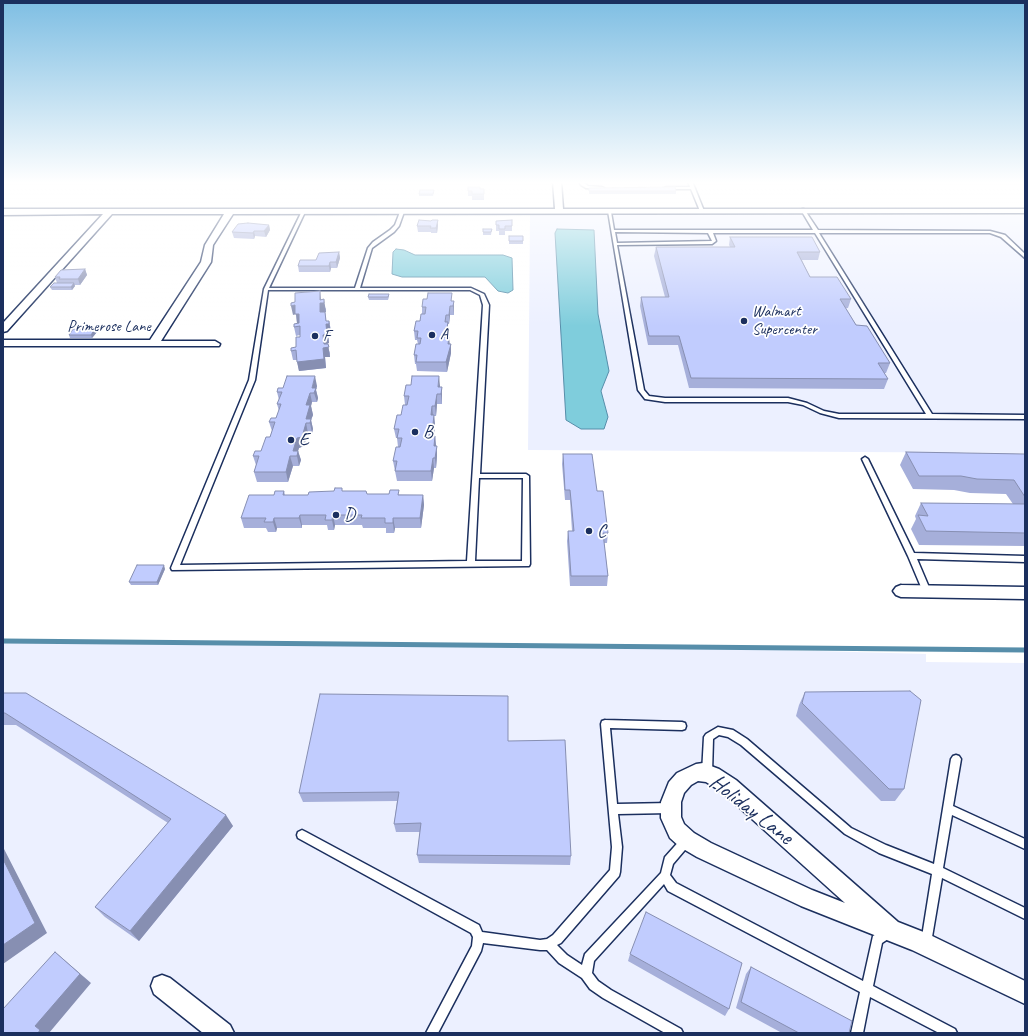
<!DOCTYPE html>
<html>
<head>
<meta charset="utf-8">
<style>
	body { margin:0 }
	#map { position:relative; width:1028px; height:1036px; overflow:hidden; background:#fff; font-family:Caveat,sans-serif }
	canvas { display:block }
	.frame { position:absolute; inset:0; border:4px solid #1b2f5e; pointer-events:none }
</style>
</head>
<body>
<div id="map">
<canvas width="1028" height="1036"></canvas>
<div class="frame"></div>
</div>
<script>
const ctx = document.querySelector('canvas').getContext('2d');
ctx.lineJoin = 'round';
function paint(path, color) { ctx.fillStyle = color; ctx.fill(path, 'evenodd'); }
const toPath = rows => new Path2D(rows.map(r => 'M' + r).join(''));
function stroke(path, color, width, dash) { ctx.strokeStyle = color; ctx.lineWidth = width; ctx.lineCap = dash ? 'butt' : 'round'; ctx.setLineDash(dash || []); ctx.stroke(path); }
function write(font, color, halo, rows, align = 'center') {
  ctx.font = font + ' Caveat,sans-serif'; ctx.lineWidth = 3.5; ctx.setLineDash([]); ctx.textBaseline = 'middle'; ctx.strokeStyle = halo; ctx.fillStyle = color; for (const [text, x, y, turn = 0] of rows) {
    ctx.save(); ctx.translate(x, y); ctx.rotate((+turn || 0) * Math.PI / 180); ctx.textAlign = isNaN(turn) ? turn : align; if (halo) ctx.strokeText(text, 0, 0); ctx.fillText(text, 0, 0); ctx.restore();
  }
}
const built = toPath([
	[530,215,1025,215,1025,453,528,450],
	[3,641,673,647,926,654,926,662,1025,663,1025,1033,3,1033]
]);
const water = toPath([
	[557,229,594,230,598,314,609,371,601,391,608,417,604,429,581,429,566,420,555,233,557,229],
	[396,249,404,250,415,255,503,255,512,258,513,290,508,293,498,291,485,277,402,277,392,274,393,252,396,249]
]);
const stream = toPath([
	[3,641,1025,650]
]);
const service = toPath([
	[579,181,583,181,584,183,588,186,602,187,604,188,602,189,586,188,581,185,579,181],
	[688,181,692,181,704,211,703,212,700,211,691,189,666,189,664,188,666,187,690,187,688,181],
	[802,209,804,209,818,230,990,231,1005,235,1025,254,1025,258,1001,237,990,233,819,233,932,414,1025,415,1025,419,839,418,820,413,803,405,788,402,665,402,645,399,638,390,608,211,611,212,614,230,813,230,801,210,802,209],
	[615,232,708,233,712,241,617,243,615,232],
	[713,233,815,233,926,414,839,414,824,411,807,403,788,398,665,398,649,396,644,390,617,245,712,244,716,241,713,233],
	[302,211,305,212,269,288,355,288,368,248,373,242,390,230,395,225,400,212,402,211,404,212,399,226,394,232,372,248,360,288,471,288,484,294,489,305,480,474,526,474,529,476,530,564,529,566,172,570,171,568,249,380,264,289,302,211],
	[268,290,470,290,480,295,483,305,467,561,180,565,255,380,268,290],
	[479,478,523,478,522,561,475,561,479,478],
	[865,457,868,459,914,553,1025,556,1025,562,917,559,931,592,930,594,927,595,924,594,908,556,862,459,865,457],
	[605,720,682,722,685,723,686,726,685,729,682,730,610,728,617,804,670,803,673,805,675,808,673,811,670,813,618,814,622,847,620,872,619,876,561,943,557,945,567,955,582,965,585,954,661,873,665,857,682,838,686,836,690,838,691,841,690,844,673,864,670,875,676,883,863,981,873,936,887,928,891,929,892,933,891,937,882,943,873,986,955,1029,957,1033,939,1033,870,997,863,1033,851,1033,860,992,668,891,664,884,594,961,592,973,598,981,611,990,681,1029,683,1033,665,1033,603,998,590,989,582,978,559,963,547,950,540,950,483,943,481,951,438,1033,426,1033,472,946,473,937,471,933,298,838,297,835,298,832,302,830,306,832,479,925,482,932,540,940,547,939,553,935,610,870,612,847,601,724,602,721,605,720],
	[718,727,733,730,747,739,851,828,886,845,934,864,951,759,953,756,956,755,959,756,961,759,953,806,1025,839,1025,849,952,815,943,868,1025,908,1025,919,942,878,931,943,930,947,926,948,922,947,921,943,932,874,879,853,845,834,741,745,728,737,719,735,713,739,712,773,710,776,707,777,704,776,702,773,704,737,706,734,718,727]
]);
const minor = toPath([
	[553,181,561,181,563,209,1025,209,1025,213,233,214,213,245,211,262,161,341,215,341,220,344,219,346,3,346,3,340,150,340,201,262,205,245,224,214,112,214,7,331,3,332,3,323,103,214,3,215,3,209,555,209,553,181],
	[901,585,1025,587,1025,599,901,597,896,595,893,591,896,587,901,585],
	[703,763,719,769,736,780,898,922,926,933,1025,981,1025,1004,912,950,801,906,697,857,680,847,670,838,661,818,661,802,669,782,677,773,696,764,703,763],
	[698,781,706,782,722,792,845,903,812,890,711,843,694,833,684,824,681,817,681,802,684,793,691,785,698,781],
	[162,975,170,978,230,1025,234,1033,203,1033,154,994,151,986,154,978,162,975]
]);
const wall = toPath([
	[468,187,480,189,484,189,484,200,472,200,472,196,468,196],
	[589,188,676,191,676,194,589,194],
	[434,192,433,196,419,196,419,194],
	[512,220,512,231,505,231,505,235,499,235,499,231,496,231,496,221],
	[269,225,270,230,266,237,255,236,254,239,234,238,232,232],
	[438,225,437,233,431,233,431,232,418,232,417,226],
	[483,229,492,229,491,235,483,235],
	[509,236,523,236,523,244,509,244],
	[730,237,820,252,818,260,802,260,810,277,851,299,848,308,846,308,856,325,890,363,886,373,884,373,888,379,884,389,689,388,678,345,648,345,640,306,641,297,665,297,654,256,656,247,730,247,729,245],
	[339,252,340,258,337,268,331,268,330,272,299,272,298,266],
	[85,269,87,275,80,285,74,285,75,286,72,290,52,290,50,287,61,283,57,283,55,277],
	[389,294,389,297,388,300,369,300,368,297],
	[321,300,326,309,326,312,325,312,326,321,329,321,331,330,331,333,328,334,329,343,327,344,330,353,330,357,325,357,326,368,299,371,297,360,293,360,291,351,296,347,300,337,300,335,296,336,294,327,299,323,297,323,296,314,293,315],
	[452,301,454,301,454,315,450,315,449,324,448,324,448,337,449,344,451,344,451,353,447,372,417,371,416,364,415,364,414,355,418,344,417,340,415,340,414,331,420,321,422,314,422,307],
	[95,329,97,332,92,338,70,338,69,335],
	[317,386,316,390,318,398,317,402,312,402,311,406,313,415,311,420,313,429,312,433,308,433,304,446,299,448,298,451,301,460,299,466,293,466,288,482,257,482,254,472,256,465,253,456,261,451,270,437,272,431,269,422,276,418,279,411,277,404,279,400,277,392],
	[440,387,442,387,442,404,437,404,436,416,434,416,435,425,434,434,431,434,431,436,435,436,437,456,436,468,434,468,432,481,397,481,393,461,398,447,397,438,396,438,394,429,401,415,405,405,404,396],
	[906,452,1025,454,1025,546,919,545,911,529,916,519,915,516,921,503,1013,504,1006,494,970,493,954,490,913,489,900,465],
	[563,454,597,491,608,533,607,543,604,543,608,576,607,586,570,586,567,541,568,531,572,531,570,500,565,500,562,464],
	[284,491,285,495,308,495,343,491,367,494,423,495,424,505,421,528,395,528,394,533,386,533,386,528,363,528,362,525,335,525,334,530,328,530,327,525,302,525,302,528,277,528,276,532,268,532,266,528,244,528,241,518],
	[165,569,158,585,131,585,129,582],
	[805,692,904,789,895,801,881,801,796,716,799,705],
	[3,693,233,826,139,941,105,917,95,907,168,823,16,725,3,725],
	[508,741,571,856,570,865,419,863,417,855,420,832,396,832,394,824,397,801,303,802,299,793],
	[630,954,729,1009,725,1016,628,961],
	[751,967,849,1033,782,1033,736,1008,746,974]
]);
const shadedWall = toPath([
	[438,220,438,225,437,233,436,228],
	[269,225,270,230,266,237,264,231],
	[254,231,255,236,254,239,253,233],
	[339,252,340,258,337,268,336,262],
	[330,262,331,268,330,272,329,266],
	[85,269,87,275,80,285,78,279],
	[74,283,75,286,72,290,71,287],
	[320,291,321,300,324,299,326,312,320,312],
	[454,301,454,315,453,306],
	[295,305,299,314,301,323,297,323,296,314,293,315,291,306],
	[450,306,450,315,449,324,449,315],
	[325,312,326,321,329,321,331,333,328,334,329,343,325,344,328,344,330,357,325,357,326,368,299,371,297,362,323,348,324,344,323,335],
	[448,322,448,337,447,328],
	[445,328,446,337,444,337],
	[95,329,97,332,92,338,91,335],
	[449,337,450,346,451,344,451,353,447,372,446,362],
	[315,376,317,386,316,390,318,398,317,402,314,393,312,388],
	[439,376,440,386,439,394,438,387],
	[442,387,442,404,441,394],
	[310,393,312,402,311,406,313,415,311,420,313,429,312,433,310,423,306,419,306,405],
	[437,394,437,404,436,416,435,406],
	[432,406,433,416,432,425,431,415],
	[434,415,435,425,434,434,433,424],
	[306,423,308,433,304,446,299,448,298,451,301,460,299,466,297,456,293,451,297,438],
	[430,424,431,434,430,446,429,436],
	[435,436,436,446,434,446],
	[437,446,437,456,436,468,435,458],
	[290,456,293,466,288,482,286,472],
	[433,458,434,468,432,481,431,471],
	[423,495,424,505,421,528,420,518],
	[300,515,302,525,302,528,299,518],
	[333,515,335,525,334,530,332,520],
	[274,518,277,528,276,532,273,522],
	[393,518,395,528,394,533,393,523],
	[164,565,165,569,158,585,157,582],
	[226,815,233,826,139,941,130,931],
	[3,847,47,933,3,964],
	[55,952,91,983,49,1033,38,1033,35,1026]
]);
const building = toPath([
	[468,187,480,187,480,189,484,189,484,194,472,194,472,191,468,191,468,187],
	[675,187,676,191,589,191,589,188,675,187],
	[420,190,434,190,433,194,419,194,420,190],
	[419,220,431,221,432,220,438,220,436,228,430,228,431,226,417,226,419,220],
	[512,220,512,226,505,226,505,229,499,229,499,225,496,225,496,221,512,220],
	[248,223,269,225,264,231,254,231,253,233,232,232,238,224,248,223],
	[483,229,492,229,491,232,483,232,483,229],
	[509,236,523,236,523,241,509,241,509,236],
	[730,237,812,237,820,252,797,252,810,277,837,277,851,299,840,299,856,325,867,326,890,363,878,363,888,379,691,378,679,336,649,336,641,297,669,297,656,247,735,247,730,237],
	[339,252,336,262,330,262,329,266,298,266,300,260,316,260,319,253,339,252],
	[85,269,78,279,59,279,60,277,55,277,61,270,85,269],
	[54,283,74,283,71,287,50,287,54,283],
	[320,291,320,300,324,299,324,303,320,303,320,312,325,312,326,321,329,321,329,324,326,324,327,334,323,335,324,344,328,344,329,347,323,348,324,359,297,362,296,350,291,351,291,348,296,347,296,337,300,337,300,326,294,327,294,324,299,323,299,314,295,314,295,305,291,306,291,303,295,302,295,293,320,291],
	[428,293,452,293,451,301,454,301,453,306,450,306,449,315,446,315,445,322,448,322,447,328,445,328,444,337,449,337,448,344,451,344,446,362,416,362,417,355,414,355,416,344,420,344,421,338,417,338,418,331,414,331,416,321,420,321,421,314,425,314,426,307,422,307,423,299,427,299,428,293],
	[369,294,389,294,388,297,368,297,369,294],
	[73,329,95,329,91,335,69,335,73,329],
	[287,376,315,376,312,388,316,388,314,393,310,393,306,405,310,405,306,419,311,419,310,423,306,423,302,437,297,438,293,451,298,451,297,456,290,456,286,472,254,472,259,456,253,456,255,451,261,451,266,437,270,437,275,422,269,422,271,418,276,418,281,404,277,404,282,392,277,392,278,388,283,388,287,376],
	[412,376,439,376,438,387,442,387,441,394,437,394,435,406,432,406,431,415,434,415,433,424,430,424,429,436,435,436,434,446,437,446,435,458,433,458,431,471,395,471,397,461,393,461,396,447,400,447,402,438,397,438,399,429,394,429,397,415,401,415,403,405,407,405,409,396,404,396,406,385,411,385,412,376],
	[906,452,1025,454,1025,497,1014,480,977,479,961,476,919,476,906,452],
	[563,454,592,454,597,491,603,491,608,533,603,533,608,576,571,576,568,531,574,531,570,490,565,490,563,454],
	[335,488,342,488,342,491,366,491,367,494,389,494,390,490,399,490,398,495,423,495,420,518,393,518,393,523,385,523,385,518,361,518,362,515,333,515,332,520,325,520,326,515,300,515,299,518,274,518,273,522,264,522,266,518,241,518,249,495,274,495,275,491,284,491,283,495,308,495,309,492,334,491,335,488],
	[921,503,1025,504,1025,533,926,531,918,515,928,516,921,503],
	[137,565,164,565,157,582,129,582,137,565],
	[910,691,921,700,904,789,889,789,802,703,805,692,910,691],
	[3,693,26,693,226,815,130,931,95,907,171,819,5,713,3,713,3,693],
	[320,694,508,696,508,741,565,740,571,856,417,855,421,823,394,824,399,792,299,793,320,694],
	[3,859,35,923,3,945,3,859],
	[646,912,742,963,729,1009,630,954,646,912],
	[55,952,80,974,35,1026,40,1030,38,1033,3,1033,3,1009,55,952],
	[751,967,852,1021,849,1033,799,1033,741,1002,751,967]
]);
const markers = [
	[744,321,4,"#1b2f5e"],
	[432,335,4,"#1b2f5e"],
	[315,336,4,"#1b2f5e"],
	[415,432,4,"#1b2f5e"],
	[291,440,4,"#1b2f5e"],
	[336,515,4,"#1b2f5e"],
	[589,531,4,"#1b2f5e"]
];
const farPoinames = [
	["Walmart",752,312],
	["Supercenter",752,330],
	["A",440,335],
	["F",323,336]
];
const farStreetnames = [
	["Primerose Lane",109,327]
];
const poiNames = [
	["B",423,432],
	["E",299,440],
	["D",344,515],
	["C",597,531]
];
const nearStreetnames = [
	["Holiday Lane",751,810,38]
];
paint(built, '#ecf0ff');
paint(water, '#7fcddc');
stroke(water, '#578eaa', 1);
stroke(stream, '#578eaa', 5);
stroke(service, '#1b2f5e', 3);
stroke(minor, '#1b2f5e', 3);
paint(service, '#fff');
paint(minor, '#fff');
paint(wall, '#a6afda');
paint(shadedWall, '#878fb2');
paint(building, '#c1ccfe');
stroke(building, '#878fb2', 1);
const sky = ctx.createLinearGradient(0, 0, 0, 326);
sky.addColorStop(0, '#7ebee3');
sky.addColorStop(0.56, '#fff');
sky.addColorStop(1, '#ffffff00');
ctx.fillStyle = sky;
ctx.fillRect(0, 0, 1028, 326);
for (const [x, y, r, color] of markers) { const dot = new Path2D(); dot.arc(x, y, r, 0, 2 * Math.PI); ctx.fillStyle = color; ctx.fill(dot); stroke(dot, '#fff', 1.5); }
write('16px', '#1b2f5e', '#fff', farPoinames, 'left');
write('16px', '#1b2f5e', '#fff', farStreetnames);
write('19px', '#1b2f5e', '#fff', poiNames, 'left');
write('23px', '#1b2f5e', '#fff', nearStreetnames);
</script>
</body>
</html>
